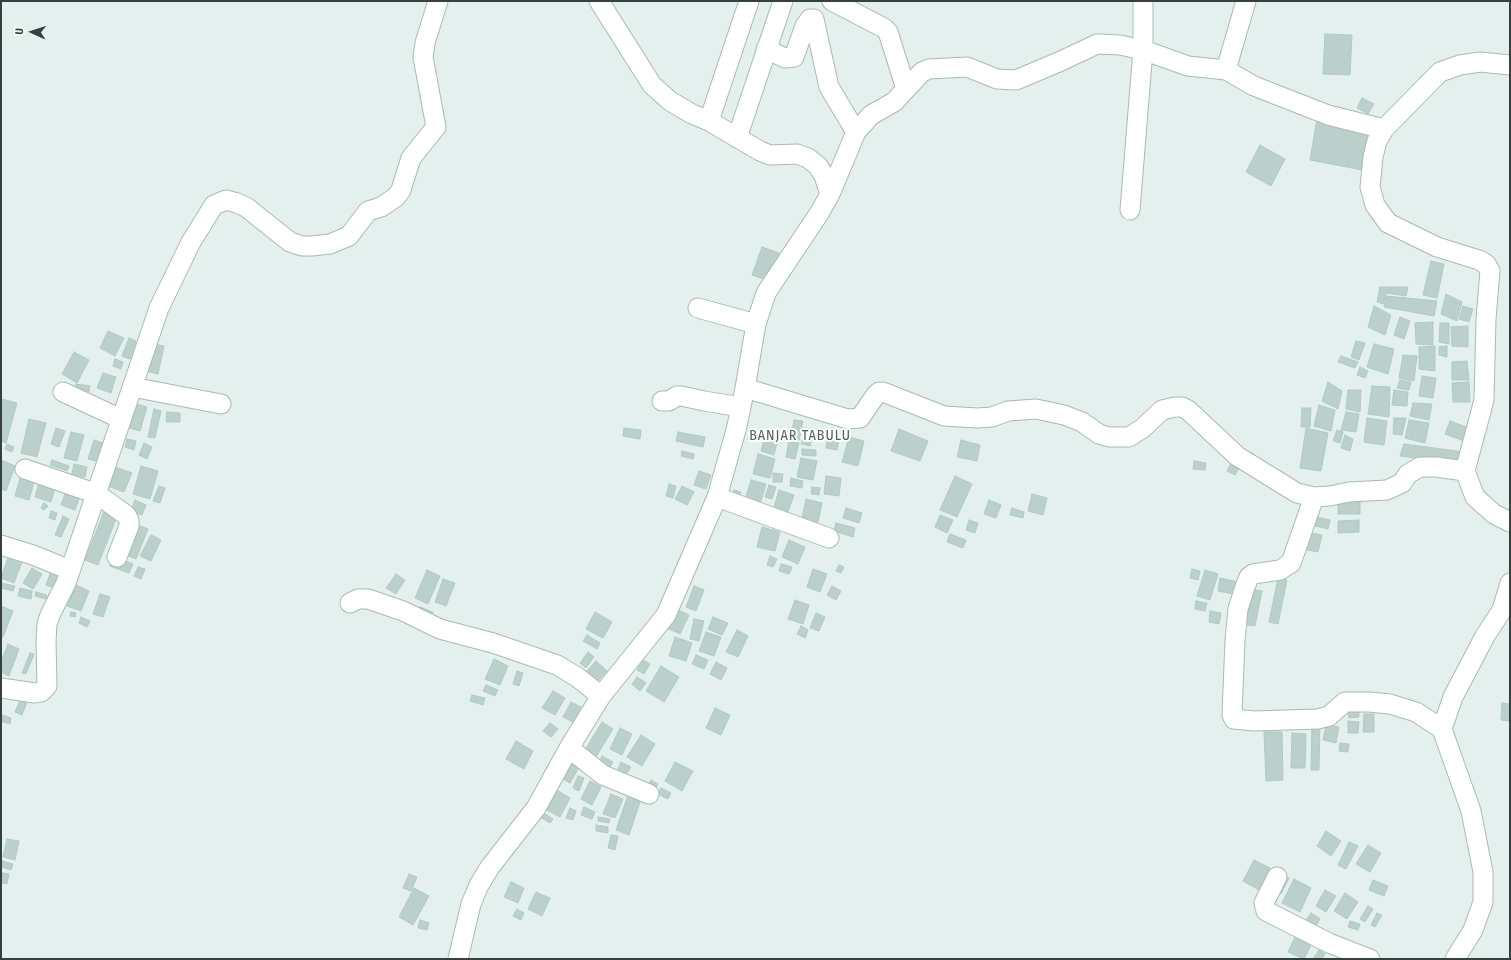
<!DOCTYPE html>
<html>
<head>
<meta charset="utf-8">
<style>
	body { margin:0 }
	#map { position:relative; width:1511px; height:960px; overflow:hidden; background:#e4f0ee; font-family:"Fira Sans Condensed",sans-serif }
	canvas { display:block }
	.frame { position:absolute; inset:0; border:2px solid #35413f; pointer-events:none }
	.north { position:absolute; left:12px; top:12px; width:40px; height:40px; -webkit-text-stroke:3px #fff; paint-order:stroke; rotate:273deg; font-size:11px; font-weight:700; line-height:16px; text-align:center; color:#35413f }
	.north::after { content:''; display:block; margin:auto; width:14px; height:18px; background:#35413f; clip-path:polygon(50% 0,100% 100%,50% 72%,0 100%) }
</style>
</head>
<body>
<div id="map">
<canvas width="1511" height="960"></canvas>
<div class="frame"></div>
<div class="north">U</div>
</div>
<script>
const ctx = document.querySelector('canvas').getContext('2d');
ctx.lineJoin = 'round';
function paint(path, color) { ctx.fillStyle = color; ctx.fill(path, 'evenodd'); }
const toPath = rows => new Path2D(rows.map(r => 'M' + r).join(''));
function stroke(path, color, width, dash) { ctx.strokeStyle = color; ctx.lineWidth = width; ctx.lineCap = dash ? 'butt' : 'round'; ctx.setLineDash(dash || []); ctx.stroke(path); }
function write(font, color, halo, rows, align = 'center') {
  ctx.font = font + ' "Fira Sans Condensed",sans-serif'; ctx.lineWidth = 4; ctx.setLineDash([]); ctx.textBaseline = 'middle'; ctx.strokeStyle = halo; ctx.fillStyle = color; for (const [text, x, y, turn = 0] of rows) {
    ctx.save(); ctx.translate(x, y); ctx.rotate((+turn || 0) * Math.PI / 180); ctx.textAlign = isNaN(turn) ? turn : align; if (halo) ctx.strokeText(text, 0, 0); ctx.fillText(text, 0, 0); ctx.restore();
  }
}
const building = toPath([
	[1325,34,1352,35,1350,75,1323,74,1325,34],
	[1362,98,1374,104,1368,114,1357,108,1362,98],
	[1317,119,1376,130,1368,171,1310,160,1317,119],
	[1260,145,1285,159,1271,186,1246,172,1260,145],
	[762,247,779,253,769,281,752,275,762,247],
	[1431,261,1444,264,1437,298,1423,295,1431,261],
	[1380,287,1408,287,1406,296,1386,293,1383,304,1377,302,1380,287],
	[1446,294,1462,302,1457,321,1441,314,1446,294],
	[1386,296,1437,301,1434,316,1384,307,1386,296],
	[1374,306,1391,315,1385,335,1368,327,1374,306],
	[1463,306,1473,309,1469,322,1459,319,1463,306],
	[1400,317,1410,321,1404,339,1394,335,1400,317],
	[1433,322,1433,345,1416,344,1415,323,1433,322],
	[1440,323,1449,323,1449,344,1439,342,1440,323],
	[1468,326,1468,347,1452,346,1451,327,1468,326],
	[108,331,124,338,115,356,100,348,108,331],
	[129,338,136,341,130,359,122,356,129,338],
	[1356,341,1365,343,1359,360,1351,357,1356,341],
	[149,343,164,346,158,374,142,370,149,343],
	[1374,344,1394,349,1388,374,1367,367,1374,344],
	[1435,346,1435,371,1419,369,1419,347,1435,346],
	[1447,346,1447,357,1439,355,1439,347,1447,346],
	[74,352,89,360,77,383,62,374,74,352],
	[1403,355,1417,356,1414,381,1399,378,1403,355],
	[1341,356,1358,362,1355,368,1338,362,1341,356],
	[115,359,123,362,121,369,113,366,115,359],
	[1467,361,1469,380,1452,380,1452,362,1467,361],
	[1360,367,1368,371,1365,378,1357,375,1360,367],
	[103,373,116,377,111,393,97,388,103,373],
	[1422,376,1436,378,1433,398,1419,396,1422,376],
	[1400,380,1411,382,1409,390,1397,388,1400,380],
	[1328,382,1342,391,1338,409,1322,401,1328,382],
	[1469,382,1470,402,1453,402,1452,383,1469,382],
	[76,384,90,386,89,392,75,390,76,384],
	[1372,386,1390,387,1389,417,1368,414,1372,386],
	[1348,390,1361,390,1360,412,1346,409,1348,390],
	[1394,390,1408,392,1407,406,1392,405,1394,390],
	[1,399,17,403,6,443,1,441,1,399],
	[133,403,147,407,140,431,126,427,133,403],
	[1413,403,1432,404,1429,420,1410,416,1413,403],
	[1319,405,1335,410,1331,431,1314,426,1319,405],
	[1302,408,1311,408,1310,427,1301,427,1302,408],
	[154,409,161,411,155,438,148,437,154,409],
	[167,412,180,413,180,422,166,422,167,412],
	[1346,412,1359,414,1356,432,1341,430,1346,412],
	[1367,418,1387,421,1384,445,1364,442,1367,418],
	[1394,418,1406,418,1402,435,1393,434,1394,418],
	[29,419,46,423,37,457,21,453,29,419],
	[794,420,803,421,799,440,791,438,794,420],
	[1409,420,1429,423,1425,443,1405,438,1409,420],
	[1450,421,1469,428,1464,441,1445,434,1450,421],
	[56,428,65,431,59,447,51,444,56,428],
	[624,428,641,430,640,439,623,436,624,428],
	[806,428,814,430,810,446,801,444,806,428],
	[1306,428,1328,433,1321,471,1300,468,1306,428],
	[899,429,928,441,920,461,891,451,899,429],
	[1337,430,1343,432,1340,443,1333,441,1337,430],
	[71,432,84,435,77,461,64,458,71,432],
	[678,432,705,437,703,447,676,441,678,432],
	[765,435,778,439,774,455,761,451,765,435],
	[1345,435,1353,439,1350,451,1341,448,1345,435],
	[849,437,864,441,858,466,842,462,849,437],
	[127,439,136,441,134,450,125,447,127,439],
	[827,439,839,441,837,450,826,448,827,439],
	[94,440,103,443,97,461,88,459,94,440],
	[789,440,799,443,795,459,786,457,789,440],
	[961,440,980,445,977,461,957,457,961,440],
	[144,443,152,447,147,459,139,455,144,443],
	[7,444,14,447,12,452,5,449,7,444],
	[1404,444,1464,452,1463,464,1400,456,1404,444],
	[802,449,816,450,816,456,802,455,802,449],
	[682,451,694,454,693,459,681,456,682,451],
	[758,454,775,459,770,478,753,474,758,454],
	[801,458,817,461,813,480,797,477,801,458],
	[1,460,15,466,6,491,1,489,1,460],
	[52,460,69,466,67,471,50,465,52,460],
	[1194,461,1206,463,1205,470,1193,469,1194,461],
	[1231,463,1239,468,1235,475,1227,471,1231,463],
	[74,464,87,467,85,477,72,474,74,464],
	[141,466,158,471,150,499,133,494,141,466],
	[115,467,132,473,124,492,108,486,115,467],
	[22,471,36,475,29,500,15,496,22,471],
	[699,471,711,475,706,489,694,485,699,471],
	[773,473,783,474,782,482,773,482,773,473],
	[826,476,841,478,839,496,824,494,826,476],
	[955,476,972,484,957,517,940,510,955,476],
	[791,478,803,481,802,488,790,486,791,478],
	[40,479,56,484,51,502,35,497,40,479],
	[751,480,766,484,760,505,745,500,751,480],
	[669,484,676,486,673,498,666,496,669,484],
	[769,485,776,487,772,499,765,497,769,485],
	[159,486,165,488,160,503,153,501,159,486],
	[682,486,694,492,687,505,675,499,682,486],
	[812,487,820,488,819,495,811,494,812,487],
	[67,488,81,493,75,510,61,505,67,488],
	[734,490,741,492,738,501,731,498,734,490],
	[779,490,794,495,788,512,774,507,779,490],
	[1032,494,1047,498,1043,515,1028,511,1032,494],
	[806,499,822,503,818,522,802,518,806,499],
	[1338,499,1360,499,1360,514,1338,514,1338,499],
	[135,500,146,505,142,515,131,511,135,500],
	[989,500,1001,505,996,518,984,514,989,500],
	[44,503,48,506,44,510,41,508,44,503],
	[846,508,862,513,859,523,843,518,846,508],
	[1012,508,1024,512,1023,518,1010,515,1012,508],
	[105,509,118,514,98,565,85,560,105,509],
	[51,511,57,513,55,520,49,518,51,511],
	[940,515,953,520,947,533,935,527,940,515],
	[63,516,69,519,61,537,55,535,63,516],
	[1313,516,1330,520,1328,529,1311,525,1313,516],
	[969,520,978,523,975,533,966,530,969,520],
	[1359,520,1359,532,1338,533,1338,521,1359,520],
	[133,523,148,529,136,559,120,553,133,523],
	[836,523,855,528,853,537,834,531,836,523],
	[762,527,780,532,775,551,757,547,762,527],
	[1306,532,1322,535,1318,552,1303,549,1306,532],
	[950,534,966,540,963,548,947,542,950,534],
	[151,535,161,540,151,561,140,556,151,535],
	[789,540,805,547,798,564,782,557,789,540],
	[11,549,25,554,14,583,1,578,11,549],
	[114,556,133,564,129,573,110,566,114,556],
	[770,556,777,559,773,567,767,565,770,556],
	[781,564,792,567,789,574,779,571,781,564],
	[839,565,844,567,841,573,836,571,839,565],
	[138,567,145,569,141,579,134,576,138,567],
	[32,568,42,574,33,589,23,583,32,568],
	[813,569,827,574,820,592,807,587,813,569],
	[1192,569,1200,571,1198,580,1190,578,1192,569],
	[427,570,440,576,428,604,415,598,427,570],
	[1205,570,1218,574,1210,600,1197,596,1205,570],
	[51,571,59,574,55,588,46,585,51,571],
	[396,574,405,580,396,594,386,588,396,574],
	[1220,578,1242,583,1239,595,1218,591,1220,578],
	[1278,578,1287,580,1278,624,1269,622,1278,578],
	[443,579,455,583,446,606,435,602,443,579],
	[1,583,15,586,13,591,1,588,1,583],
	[76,585,89,591,81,611,67,606,76,585],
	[694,586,704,590,696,611,686,607,694,586],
	[832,586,841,591,836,600,827,595,832,586],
	[20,588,32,591,31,599,18,596,20,588],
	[1248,589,1262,591,1255,626,1241,624,1248,589],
	[36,592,47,595,46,599,35,596,36,592],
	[100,594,110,597,103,617,93,614,100,594],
	[795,600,809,605,803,624,788,619,795,600],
	[1196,601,1207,603,1205,611,1195,609,1196,601],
	[1,606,13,611,3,637,1,636,1,606],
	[420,607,433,612,431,617,418,612,420,607],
	[676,609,689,615,680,634,667,628,676,609],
	[1210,611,1221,613,1219,624,1209,622,1210,611],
	[71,612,76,613,75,617,70,616,71,612],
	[595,612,612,622,603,638,586,629,595,612],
	[816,613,825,617,819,631,810,628,816,613],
	[81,617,90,621,87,627,79,623,81,617],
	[713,617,728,623,722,635,708,629,713,617],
	[694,619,704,621,699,641,690,639,694,619],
	[801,626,808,630,805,638,797,634,801,626],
	[737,630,748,636,738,657,726,652,737,630],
	[706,632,721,637,714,656,699,651,706,632],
	[587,635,600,643,597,649,583,641,587,635],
	[675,637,692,643,686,661,669,656,675,637],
	[8,644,19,649,9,676,1,672,1,662,8,644],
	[588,652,594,657,586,668,580,663,588,652],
	[30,653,34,654,26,674,22,673,30,653],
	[696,655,708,660,704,669,692,664,696,655],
	[494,659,508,666,500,685,485,679,494,659],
	[643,660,650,664,644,674,637,670,643,660],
	[596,661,607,671,596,683,585,673,596,661],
	[716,662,727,668,721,680,710,674,716,662],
	[661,666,679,677,664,702,646,691,661,666],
	[517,671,523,673,519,686,513,684,517,671],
	[637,677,646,683,640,691,632,684,637,677],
	[486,685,498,690,495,696,483,691,486,685],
	[553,691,565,698,555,715,542,708,553,691],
	[472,695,485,698,483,705,470,701,472,695],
	[20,700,27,702,22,715,15,712,20,700],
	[571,702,581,707,573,722,563,717,571,702],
	[1502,703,1510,704,1510,721,1501,720,1502,703],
	[715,708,730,715,721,735,706,728,715,708],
	[1359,711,1359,717,1349,718,1348,712,1359,711],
	[1364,714,1374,714,1374,732,1363,732,1364,714],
	[2,715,11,718,10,724,1,721,2,715],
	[1348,721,1359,722,1358,733,1348,733,1348,721],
	[602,722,613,729,596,757,585,750,602,722],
	[550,723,558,729,551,737,543,731,550,723],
	[1312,723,1320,723,1319,770,1311,770,1312,723],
	[1326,725,1339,727,1336,743,1323,740,1326,725],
	[620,728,632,734,622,755,610,749,620,728],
	[1264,732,1282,732,1283,780,1266,781,1264,732],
	[1292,733,1306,734,1305,768,1291,768,1292,733],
	[641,735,655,744,642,766,627,757,641,735],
	[516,741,533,751,524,769,506,759,516,741],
	[1340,743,1349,744,1348,752,1339,751,1340,743],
	[602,756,613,762,608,770,598,765,602,756],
	[572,759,581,764,570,783,561,778,572,759],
	[621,762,631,767,627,773,618,769,621,762],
	[675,762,693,771,682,791,665,781,675,762],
	[578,776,584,778,579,791,573,788,578,776],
	[651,780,658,784,654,791,647,787,651,780],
	[590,781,601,787,592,805,581,799,590,781],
	[661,788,671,793,668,799,658,794,661,788],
	[555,789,570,798,560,817,545,809,555,789],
	[611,794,623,799,615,818,603,814,611,794],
	[628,795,641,799,629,835,616,830,628,795],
	[584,807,595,812,592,819,581,815,584,807],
	[570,808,576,811,573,820,566,818,570,808],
	[542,812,553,819,550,823,540,817,542,812],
	[598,817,610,819,609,823,598,821,598,817],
	[596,825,608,827,608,833,596,831,596,825],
	[1326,831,1341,841,1331,856,1317,846,1326,831],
	[611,835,618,836,615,850,608,848,611,835],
	[7,839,19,841,15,860,3,857,7,839],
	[1349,842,1358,846,1346,869,1338,865,1349,842],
	[1368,845,1381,853,1370,872,1356,864,1368,845],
	[1254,860,1270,868,1259,890,1243,881,1254,860],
	[2,861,13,864,11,870,1,867,2,861],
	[3,873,9,874,7,884,1,883,3,873],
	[409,874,417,877,411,891,403,888,409,874],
	[1281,874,1289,878,1281,894,1273,890,1281,874],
	[1294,879,1311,888,1300,912,1282,903,1294,879],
	[1373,880,1388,886,1384,896,1369,890,1373,880],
	[511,882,524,888,518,903,504,897,511,882],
	[414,888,429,896,413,925,399,917,414,888],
	[1325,890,1336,896,1326,912,1316,906,1325,890],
	[536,892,550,898,542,916,528,909,536,892],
	[1345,893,1358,902,1347,919,1334,911,1345,893],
	[1368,906,1373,909,1365,922,1360,919,1368,906],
	[517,909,524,913,521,920,513,916,517,909],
	[1311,913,1320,919,1315,927,1306,920,1311,913],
	[1377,913,1382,915,1375,927,1371,925,1377,913],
	[420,920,429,923,427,930,418,928,420,920],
	[1350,921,1360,924,1358,930,1348,927,1350,921],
	[1297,933,1313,941,1304,959,1288,952,1297,933],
	[1319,950,1325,954,1322,959,1313,959,1319,950]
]);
const minor = toPath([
	[599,1,652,85,670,101,692,114,709,121,760,151,770,155,797,154,808,158,818,166,824,176,830,194],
	[832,1,884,28,888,32,906,89],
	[766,49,785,58,794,57,805,26,810,19,814,19,829,87,856,132],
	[1226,70,1246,1],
	[709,121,749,1],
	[737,138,783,1],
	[1130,210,1143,50,1143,1],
	[698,308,756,324],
	[132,387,221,404],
	[745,388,848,419,860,418,875,396,879,392,883,392,944,416,977,418,992,417,1008,411,1036,409,1064,415,1082,422,1099,434,1109,437,1129,437,1143,428,1162,410,1175,407,1182,407,1188,410,1237,456,1297,493,1314,497],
	[63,392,121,419],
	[662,401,669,401,677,396,681,396,704,401,741,407],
	[25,469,97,494,126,515,129,520,129,526,117,557],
	[1465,471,1484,400,1486,319,1490,271,1486,264,1479,260,1437,247,1388,223,1375,205,1370,187,1373,157,1377,141,1384,129,1440,72,1460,65,1480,62,1510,65],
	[829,538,717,497,736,430,745,388,756,324,766,293,820,212,830,194,856,132,871,115,894,102,922,72,929,69,967,67,997,79,1016,80,1061,61,1097,44,1120,45,1143,50,1188,66,1226,70,1254,86,1328,115,1384,129],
	[1,545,33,555,70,570],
	[350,603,358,599,368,599,403,611,440,629,493,643,557,665,577,677,601,696,569,748,603,775,649,794],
	[1,688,35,693,41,692,47,686,46,641,47,624,50,615,66,583,159,308,191,242,214,205,226,200,237,203,246,207,290,242,302,246,312,246,330,244,349,236,368,211,381,207,396,197,401,190,411,158,436,127,423,57,425,43,438,1],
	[601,696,666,615,717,497],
	[1442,729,1416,712,1390,704,1369,702,1345,702,1329,716,1318,719,1254,721,1234,719,1232,715,1235,640,1238,609,1245,587,1249,577,1253,574,1280,570,1291,563,1314,497,1330,496,1349,492,1387,490,1402,483,1408,474,1420,467,1436,467,1465,471,1475,497,1494,514,1510,522],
	[1277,877,1264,903,1266,911,1329,943,1370,959],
	[458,959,471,904,479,885,490,867,536,808,569,748],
	[1455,959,1473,930,1483,902,1483,872,1471,811,1442,729,1453,697,1485,636,1502,610,1510,583]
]);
const quarterNames = [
	["BANJAR TABULU",800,436]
];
paint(building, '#bbd0cb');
stroke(building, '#afcac4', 1);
stroke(minor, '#a8bab7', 21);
stroke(minor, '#fff', 19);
ctx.letterSpacing = '1px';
write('14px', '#4d635e', '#fff', quarterNames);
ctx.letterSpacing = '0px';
</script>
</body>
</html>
